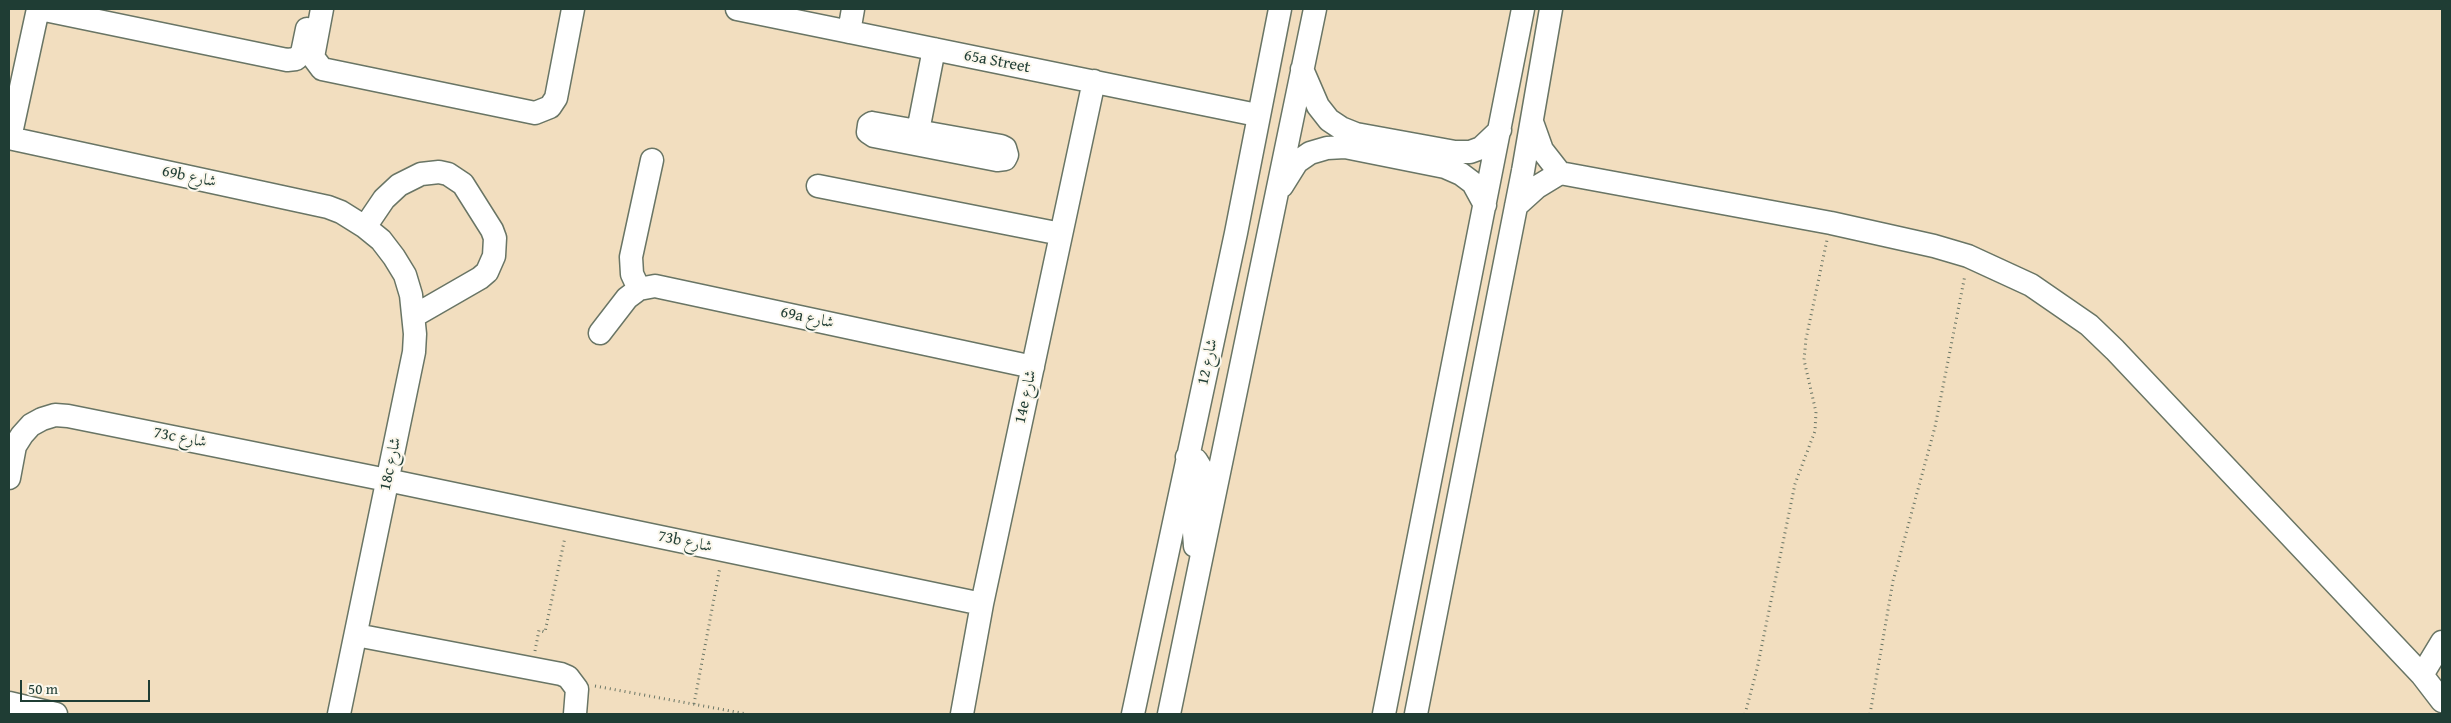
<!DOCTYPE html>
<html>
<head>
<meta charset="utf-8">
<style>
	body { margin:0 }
	#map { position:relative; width:2451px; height:723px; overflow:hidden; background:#f2debf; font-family:"Gentium Book Plus",serif }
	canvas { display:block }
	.frame { position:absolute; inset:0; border:10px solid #1f3d34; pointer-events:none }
	.scale { position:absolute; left:20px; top:680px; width:130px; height:22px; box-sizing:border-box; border:2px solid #1f3d34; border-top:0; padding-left:6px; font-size:15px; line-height:18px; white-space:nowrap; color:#1f3d34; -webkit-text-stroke:4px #fbf7ec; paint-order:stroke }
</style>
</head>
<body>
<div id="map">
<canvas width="2451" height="723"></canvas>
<div class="frame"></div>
<div class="scale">50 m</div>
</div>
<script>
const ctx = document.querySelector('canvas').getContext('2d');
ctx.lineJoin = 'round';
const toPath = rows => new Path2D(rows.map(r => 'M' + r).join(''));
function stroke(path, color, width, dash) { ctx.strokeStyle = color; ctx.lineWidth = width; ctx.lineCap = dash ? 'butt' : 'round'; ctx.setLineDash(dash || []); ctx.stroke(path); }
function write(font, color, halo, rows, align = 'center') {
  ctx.font = font + ' "Gentium Book Plus",Amiri,serif'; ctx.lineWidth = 4; ctx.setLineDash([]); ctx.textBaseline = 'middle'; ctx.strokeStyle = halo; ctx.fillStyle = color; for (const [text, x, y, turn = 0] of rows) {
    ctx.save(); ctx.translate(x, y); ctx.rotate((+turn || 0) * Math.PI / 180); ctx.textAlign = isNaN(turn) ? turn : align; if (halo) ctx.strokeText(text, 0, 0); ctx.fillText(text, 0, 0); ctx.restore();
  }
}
const path = toPath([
	[535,651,539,630,545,632,565,537],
	[595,686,747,714],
	[694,704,720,567],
	[1745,714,1757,669,1795,484,1815,431,1816,412,1804,360,1806,339,1827,240],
	[1870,714,1893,581,1935,427,1965,275]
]);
const minor = toPath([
	[40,9,287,60,296,59,302,53,307,29],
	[322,9,313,57,322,69,535,113,550,107,556,98,573,9],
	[737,9,1257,115],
	[849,32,853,9],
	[1302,69,1318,106,1329,120,1341,128,1356,134,1455,152,1470,152,1481,148,1500,130],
	[1532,122,1542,150,1560,173,1831,223,1934,246,1968,256,2031,285,2089,325,2115,350,2422,675,2442,701],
	[872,123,1001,146,1005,148,1007,155,1005,159,997,160,874,136,868,132,869,125,872,123],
	[918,131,934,49],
	[9,138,328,207,341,212,365,227,381,240,394,257,405,275,411,295,415,334,414,352,339,714],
	[10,138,38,9],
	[818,186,1061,234],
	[1282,186,1297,162,1310,153,1327,148,1345,147,1445,167,1461,174,1473,183,1485,205],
	[1516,206,1537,187,1560,173],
	[365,227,384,199,399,185,421,174,439,172,448,174,463,184,492,230,495,238,494,256,487,272,480,278,414,316],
	[639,289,632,274,631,257,652,160],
	[600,333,627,298,639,289,655,286,1033,367],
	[1187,457,1196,460,1201,468,1193,519,1195,546],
	[9,478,15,446,22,435,31,425,42,419,55,415,68,416,387,480,982,604],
	[356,635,561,674,568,677,577,689,575,714],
	[2422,675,2442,642],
	[9,703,56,714],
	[962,714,982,604,1094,81],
	[1133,714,1236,233,1280,9],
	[1169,714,1315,9],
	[1384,714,1523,9],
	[1416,714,1523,171,1551,9]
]);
const streetNames = [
	["65a Street",997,62,11],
	["69b شارع",189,177,12],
	["69a شارع",807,318,12],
	["شارع 12",1208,362,-78],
	["14e شارع",1026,397,-78],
	["73c شارع",180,438,11],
	["18c شارع",391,464,-78],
	["73b شارع",685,542,12]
];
stroke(minor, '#697565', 25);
stroke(path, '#697565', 3, [1, 4]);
stroke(minor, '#fff', 22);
write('16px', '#1f3d34', '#fbf7ec', streetNames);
</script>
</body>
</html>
